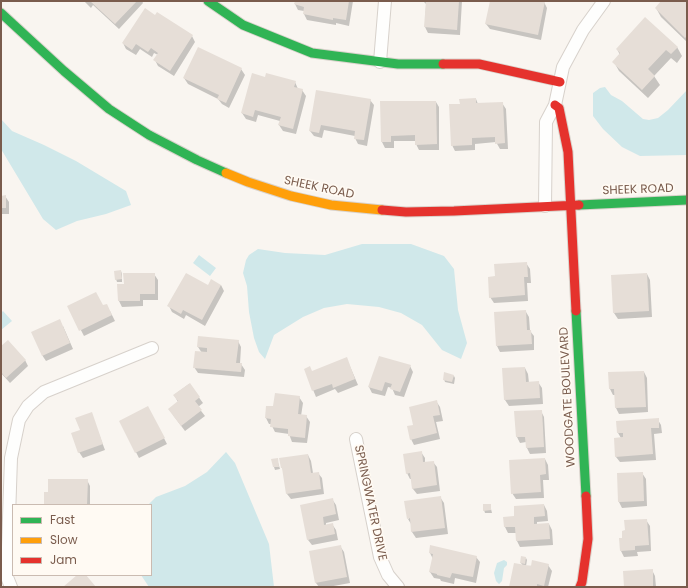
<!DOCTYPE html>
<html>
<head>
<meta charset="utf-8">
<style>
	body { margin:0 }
	#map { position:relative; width:688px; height:588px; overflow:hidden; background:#f9f5f0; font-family:Poppins,sans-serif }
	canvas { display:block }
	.frame { position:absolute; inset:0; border:2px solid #7a5c4d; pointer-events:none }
	.legend { position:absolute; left:12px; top:504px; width:140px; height:72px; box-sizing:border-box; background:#fffaf3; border:1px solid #cabbb1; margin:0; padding:5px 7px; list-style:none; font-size:12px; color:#7a5c4d }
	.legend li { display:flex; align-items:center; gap:8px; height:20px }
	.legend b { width:20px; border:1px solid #cabbb1 }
</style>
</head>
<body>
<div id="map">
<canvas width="688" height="588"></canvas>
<div class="frame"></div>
<ul class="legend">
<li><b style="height:5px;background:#30b455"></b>Fast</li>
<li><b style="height:5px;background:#ff9f0a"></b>Slow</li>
<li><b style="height:5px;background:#e5322d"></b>Jam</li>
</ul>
</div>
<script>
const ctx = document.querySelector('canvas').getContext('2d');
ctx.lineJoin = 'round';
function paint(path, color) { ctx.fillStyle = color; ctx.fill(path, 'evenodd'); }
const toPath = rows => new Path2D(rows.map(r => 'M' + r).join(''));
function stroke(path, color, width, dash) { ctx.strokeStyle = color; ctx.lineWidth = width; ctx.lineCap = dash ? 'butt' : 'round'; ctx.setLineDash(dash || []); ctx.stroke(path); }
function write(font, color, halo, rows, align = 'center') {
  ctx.font = font + ' Poppins,sans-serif'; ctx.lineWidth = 3.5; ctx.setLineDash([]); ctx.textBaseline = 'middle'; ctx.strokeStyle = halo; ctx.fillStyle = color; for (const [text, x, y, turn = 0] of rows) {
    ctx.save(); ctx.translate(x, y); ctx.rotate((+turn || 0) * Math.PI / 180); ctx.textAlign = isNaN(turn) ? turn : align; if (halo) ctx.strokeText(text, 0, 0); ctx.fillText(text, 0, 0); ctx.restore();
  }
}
const water = toPath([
	[605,87,611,95,622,101,643,119,649,120,658,118,668,110,687,90,687,155,640,156,622,147,603,129,593,116,593,93,600,88],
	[1,119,12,131,44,145,76,161,126,191,131,205,106,214,77,221,56,230,43,219,1,149],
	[362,244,411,244,444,256,454,269,458,310,467,343,461,359,442,350,422,325,401,313,379,307,347,304,324,308,303,317,274,335,265,359,259,352,254,338,249,312,247,286,243,273,246,260,249,255,258,249,285,253,325,255],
	[199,255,216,268,210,276,193,263],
	[3,311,12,321,1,330,1,313],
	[226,452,235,463,269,544,274,587,149,587,141,575,151,575,151,505,148,505,156,497,185,486,207,472],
	[504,560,507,562,507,565,504,568,502,581,499,584,496,581,494,573,497,563]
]);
const shadow = toPath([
	[84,1,142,1,143,3,119,29,93,5,91,8],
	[296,1,353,1,349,26,336,23,336,25,307,20,304,14,304,11,298,10,295,4],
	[423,1,462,1,460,35,428,33,425,27,426,4],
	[491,1,539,1,544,2,547,8,541,40,490,29,486,24],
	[662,1,687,1,687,42,661,17,656,8],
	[192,36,195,42,174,76,158,66,155,60,158,55,154,53,152,57,140,49,136,55,126,49,123,43],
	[677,47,682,56,677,63,671,58,654,76,660,85,648,98,619,71,614,62,620,55,617,49],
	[241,69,245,75,229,108,222,104,218,99,188,84,184,78],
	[266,78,295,82,298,89,302,90,306,96,296,134,283,131,279,125,280,121,258,115,256,122,246,119,242,113],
	[317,91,370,100,374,105,367,146,358,144,355,138,355,136,324,130,322,138,314,136,310,131],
	[476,99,478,104,502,103,506,109,508,149,500,149,496,142,475,144,475,150,455,151,452,145,461,105],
	[381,102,436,102,439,107,439,150,419,150,416,144,416,141,394,141,394,148,385,148,382,142],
	[5,196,9,202,9,214,1,214,1,197],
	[526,263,530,269,531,283,527,283,528,301,494,303,490,297,496,277],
	[121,271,122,274,122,282,117,282,116,279],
	[154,274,158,280,158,300,143,300,143,306,122,307,119,301,123,285],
	[647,274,650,280,652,317,618,319,614,313],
	[221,285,224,291,205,326,186,315,184,319,172,312,169,306,208,286],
	[69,307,103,307,110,311,115,321,84,336],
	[526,312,529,317,530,331,534,336,534,350,500,352,497,346],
	[63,326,73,349,46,361,42,355],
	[238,341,241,347,240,364,241,364,245,370,244,377,198,373,194,367,202,353,198,347],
	[1,347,25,360,28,366,10,383,1,373],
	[349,364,358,385,338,393,335,389,316,397,305,370,312,372],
	[410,366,413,372,404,397,395,395,392,388,388,387,385,396,372,393,369,387],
	[525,368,528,374,529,383,538,382,542,388,543,404,509,406,505,400],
	[644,372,647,378,648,412,619,414,616,408,615,395,613,395,610,389,609,373],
	[454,376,455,378,454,384,445,382,444,379],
	[189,384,203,403,198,407,205,416,185,431,173,415,178,402,174,395],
	[299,397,303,403,301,416,306,416,310,422,307,443,292,442,289,434,275,432,272,426,272,424,269,424,266,418,274,407],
	[436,401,440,407,443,421,436,422,440,439,414,445,411,439,414,426],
	[541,411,544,417,546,453,530,454,527,448,526,442,520,443,517,437,515,412],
	[91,413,105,450,83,458,79,452,81,431],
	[151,413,167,444,139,458,120,421],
	[658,420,661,425,662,433,654,434,656,460,620,462,616,457,621,438,618,433,618,422],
	[421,452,425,458,425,463,433,462,437,467,440,491,417,494,413,489,412,479,410,479,407,473],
	[308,455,311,461,313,473,318,473,322,478,324,494,291,499,287,494,284,472,282,468],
	[277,459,280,469,275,470,274,467],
	[545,459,548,465,549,480,543,480,544,498,516,499,512,493],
	[642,473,646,479,647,506,622,508,619,502],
	[87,480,90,486,90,505,45,505],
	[440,497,444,503,448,534,416,538,412,532,411,524,408,519],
	[332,499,336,505,339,520,326,523,326,525,332,524,336,530,338,540,312,545,308,540],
	[490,505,492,513,485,513,484,510],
	[544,505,547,511,548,521,537,522,537,524,549,524,552,530,553,545,520,547,517,541,516,533,508,533,505,527,504,518,515,517],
	[646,520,650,526,651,551,637,552,638,556,624,557,621,551,623,539],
	[340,546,344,552,350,583,328,587,319,587,316,583,310,552],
	[430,553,476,557,480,562,476,583,455,578,454,584,441,581,440,579,434,578,430,572,433,559],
	[526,558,527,560,526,566,548,565,552,571,548,587,510,587,523,566,521,563],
	[652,570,655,576,656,587,625,587]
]);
const building = toPath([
	[90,1,137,1,115,24],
	[295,1,349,1,346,20,333,18,333,20,303,14,304,7,294,4],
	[426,1,459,1,457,30,424,27],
	[490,1,545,1,538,35,485,24],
	[661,1,687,1,687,36,685,38,655,8],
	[145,8,155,15,157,12,193,35,170,71,153,60,158,53,151,48,148,52,136,44,132,50,122,43],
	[645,17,678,47,671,54,666,50,648,69,655,76,642,90,612,62,620,53,616,49],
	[198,47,242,68,226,103,217,99,219,95,183,78],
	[252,73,265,77,266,73,296,81,294,87,303,89,293,129,278,125,281,117,255,110,253,117,241,113],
	[316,90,371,99,364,140,354,139,355,131,321,125,319,133,309,131],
	[476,98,476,103,503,102,505,143,495,144,495,137,472,138,472,145,451,146,449,104,460,104,459,99],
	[380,101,436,101,437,144,415,145,415,135,391,136,391,142,381,142],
	[6,195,6,208,1,208,1,196],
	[527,262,528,277,524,277,525,295,489,298,488,277,495,276,494,264],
	[121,270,122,279,115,280,114,271],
	[123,273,155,273,155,294,140,294,140,301,118,301,117,284,124,284],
	[186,273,208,285,211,279,221,285,202,320,183,310,181,314,167,306],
	[647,273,649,311,613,313,611,275],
	[96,292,103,305,107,304,112,315,79,331,67,306],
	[526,310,527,330,531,330,532,344,496,346,494,312],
	[60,319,70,343,42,356,31,332],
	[198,336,239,340,236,363,242,363,241,372,193,368,195,351,207,352,207,348,197,347],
	[8,340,26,360,6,378,1,372,1,346],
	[379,356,411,365,400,392,390,389,392,384,385,382,382,391,368,387],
	[347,357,355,379,333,388,332,384,312,391,304,369,310,366,312,371],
	[525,367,526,382,539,381,540,398,504,400,502,368],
	[644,371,646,407,615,408,614,389,609,389,608,372],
	[444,372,454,375,452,382,443,380],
	[190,383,200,397,195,401,202,410,181,426,168,409,178,401,173,395],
	[275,393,300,396,298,414,307,415,305,438,288,436,288,429,270,427,271,419,265,418,266,406,273,406],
	[437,400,440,415,433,416,437,433,410,440,407,426,413,425,409,407],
	[148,406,165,438,135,453,119,421],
	[542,410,544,447,526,448,525,437,516,437,514,411],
	[92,412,103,444,78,453,71,433,80,430,75,418],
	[659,418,659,428,651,428,653,454,615,457,614,438,623,437,623,433,617,433,616,421],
	[422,451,423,462,434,461,437,485,412,489,410,473,406,474,403,454],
	[308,454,311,473,319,472,321,489,286,494,282,468,281,468,279,458],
	[278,458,279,467,273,467,271,459],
	[545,458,546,474,540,475,541,492,511,494,509,460],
	[643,472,644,501,618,502,617,473],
	[48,479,88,479,87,505,44,505,44,492,48,492],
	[441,496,445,528,411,532,410,518,407,519,404,501],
	[333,498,336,514,323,517,324,525,333,523,335,534,307,540,300,505],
	[483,504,491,504,491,510,483,511],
	[544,504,545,516,534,517,534,524,549,523,550,539,516,541,515,527,504,527,503,517,514,516,514,506],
	[647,519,649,545,635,546,635,550,620,551,619,538,622,538,622,531,625,530,624,520],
	[341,545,347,577,315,583,309,551],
	[430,545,477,556,473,577,452,573,450,578,437,575,437,574,429,572,433,554,429,553],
	[521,556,526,557,525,564,520,563],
	[532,560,549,564,544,586,537,584,537,587,509,587,514,563,531,566],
	[653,569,653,587,624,587,623,571],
	[77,575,86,575,96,587,63,587]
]);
const street = toPath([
	[380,62,385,1],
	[545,206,546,122,555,105,563,67,583,30,604,1],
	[356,439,380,557,388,575,398,587],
	[11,587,7,577,11,458,19,420,28,406,44,392,152,348]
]);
const fast = toPath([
	[208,1,243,25,312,53,398,64,443,64],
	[1,13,64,71,109,109,149,135,197,160,226,173],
	[579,205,687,200],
	[576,311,586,496]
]);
const slow = toPath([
	[226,173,248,182,291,196,331,205,382,210]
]);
const jam = toPath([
	[443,64,479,64,560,82],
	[555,105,559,108,568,152,576,311],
	[382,210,406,212,454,211,579,205],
	[580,587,582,582,588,539,586,496]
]);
const streetNames = [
	["SHEEK ROAD",319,188,12],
	["SHEEK ROAD",638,190,-2],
	["WOODGATE BOULEVARD",568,397,-93],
	["SPRINGWATER DRIVE",370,503,78]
];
paint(water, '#d0e8ea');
paint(shadow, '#0003');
paint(building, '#e6ded7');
stroke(street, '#d7d1cb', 14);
stroke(fast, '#d9d2cb', 11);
stroke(slow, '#d9d2cb', 11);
stroke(jam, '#d9d2cb', 11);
stroke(street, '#fefefd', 12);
stroke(fast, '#30b455', 9);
stroke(slow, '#ff9f0a', 9);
stroke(jam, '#e5322d', 9);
write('12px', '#7a5c4d', '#fffaf3', streetNames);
</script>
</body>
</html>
